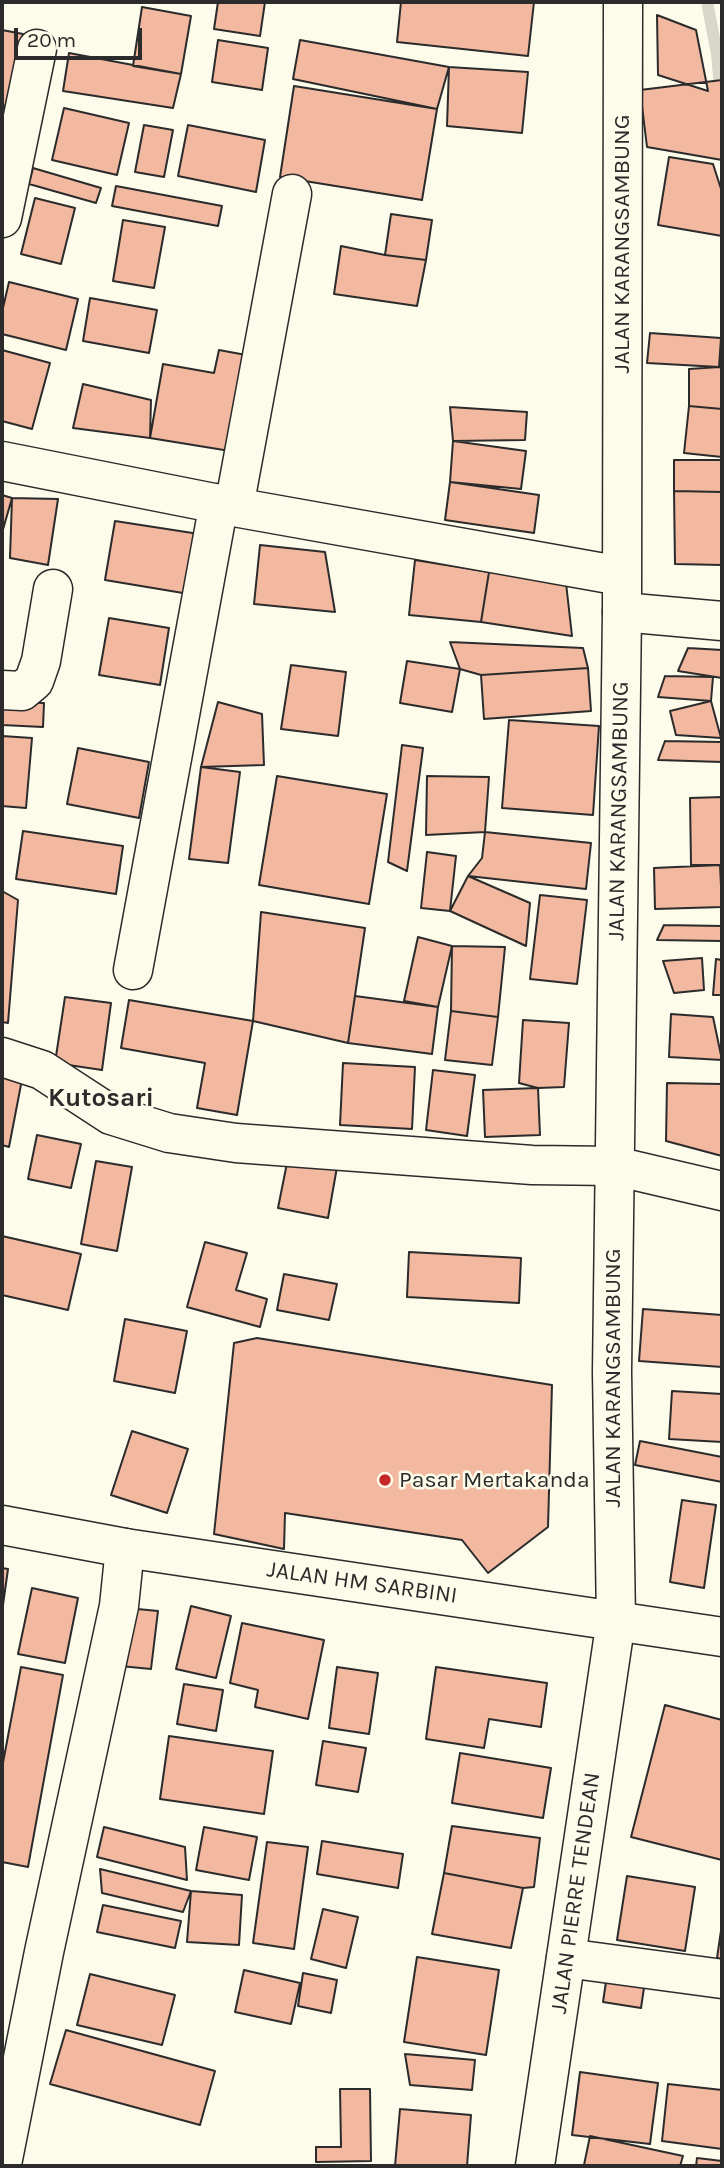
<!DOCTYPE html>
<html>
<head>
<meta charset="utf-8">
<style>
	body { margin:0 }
	#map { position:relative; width:724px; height:2168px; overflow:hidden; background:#fdfbea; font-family:Karla,sans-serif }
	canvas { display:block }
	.frame { position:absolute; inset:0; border:4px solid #2b2b2b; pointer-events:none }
	.scale { position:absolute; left:14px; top:28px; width:128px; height:32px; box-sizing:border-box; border:4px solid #2b2b2b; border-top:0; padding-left:9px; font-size:21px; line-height:24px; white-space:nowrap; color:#2b2b2b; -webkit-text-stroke:5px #fdfbea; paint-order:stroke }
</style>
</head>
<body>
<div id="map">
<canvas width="724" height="2168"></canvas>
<div class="frame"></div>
<div class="scale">20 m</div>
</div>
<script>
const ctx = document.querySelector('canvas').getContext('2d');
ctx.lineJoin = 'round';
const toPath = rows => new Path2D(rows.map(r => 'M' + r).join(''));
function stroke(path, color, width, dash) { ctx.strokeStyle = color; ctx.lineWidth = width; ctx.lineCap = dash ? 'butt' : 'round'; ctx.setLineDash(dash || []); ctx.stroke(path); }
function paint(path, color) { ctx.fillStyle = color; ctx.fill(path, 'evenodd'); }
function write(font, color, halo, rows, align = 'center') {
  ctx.font = font + ' Karla,sans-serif'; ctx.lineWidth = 5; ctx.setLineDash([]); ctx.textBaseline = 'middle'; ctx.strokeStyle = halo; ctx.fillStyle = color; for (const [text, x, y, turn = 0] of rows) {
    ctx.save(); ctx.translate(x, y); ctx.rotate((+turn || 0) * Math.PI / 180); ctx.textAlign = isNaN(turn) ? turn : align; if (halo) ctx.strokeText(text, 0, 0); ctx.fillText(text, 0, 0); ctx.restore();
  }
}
const stream = toPath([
	[707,2,717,54,722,109]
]);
const building = toPath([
	[218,2,265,2,260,36,214,29,218,2],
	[401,2,534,2,528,56,397,42,401,2],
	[142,7,191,16,181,74,133,66,142,7],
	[657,15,696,30,708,91,658,75,657,15],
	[2,30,23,34,9,107,2,105,2,30],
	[218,40,268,48,262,90,212,82,218,40],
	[300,40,449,67,437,109,293,79,300,40],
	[69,53,181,74,173,108,63,91,69,53],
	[449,67,528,72,522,133,447,126,449,67],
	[722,80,722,160,647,147,640,90,722,80],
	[294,86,437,109,422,200,280,177,294,86],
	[64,108,129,123,117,175,52,160,64,108],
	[144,125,173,130,164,177,135,172,144,125],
	[188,125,265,140,256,192,178,176,188,125],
	[669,157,713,164,722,192,722,236,658,225,669,157],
	[33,168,101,188,96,203,29,184,33,168],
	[116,186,222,206,218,226,112,206,116,186],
	[35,198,75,208,61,264,21,254,35,198],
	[391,214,432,220,426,260,385,255,391,214],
	[123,220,165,227,154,288,113,281,123,220],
	[341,246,385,255,426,260,417,306,334,294,341,246],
	[9,282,78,299,66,350,2,334,2,312,9,282],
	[90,298,157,310,149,353,83,341,90,298],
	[650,333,721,338,719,367,647,363,650,333],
	[2,350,50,363,32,429,2,421,2,350],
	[219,350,246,355,230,451,150,438,163,364,214,373,219,350],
	[719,367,722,368,722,409,689,406,689,369,719,367],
	[83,384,151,400,150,438,73,428,83,384],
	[689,406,722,409,722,457,684,453,689,406],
	[450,407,527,412,525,440,453,441,450,407],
	[453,441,526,451,521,489,450,482,453,441],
	[674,460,722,460,722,492,674,491,674,460],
	[450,482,539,495,534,533,445,520,450,482],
	[674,491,722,492,722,565,675,564,674,491],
	[2,495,12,498,2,533,2,495],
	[12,498,58,499,48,565,10,558,12,498],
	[115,521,199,534,189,594,105,580,115,521],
	[260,545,325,552,335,612,254,604,260,545],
	[415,560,489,572,481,622,409,615,415,560],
	[489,572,566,583,572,636,481,622,489,572],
	[109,618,169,628,160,685,99,675,109,618],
	[450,642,583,648,588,668,481,675,460,669,450,642],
	[688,648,722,650,722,678,678,671,688,648],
	[407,661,460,669,452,712,400,703,407,661],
	[291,665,346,672,338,736,281,729,291,665],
	[588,668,591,711,484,719,481,675,588,668],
	[665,676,713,677,711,701,658,697,665,676],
	[711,701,721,738,676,735,670,711,711,701],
	[2,702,44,703,43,727,2,725,2,702],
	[218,702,262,714,264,765,201,767,218,702],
	[509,720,599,726,593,815,502,808,509,720],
	[2,736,32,738,26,808,2,806,2,736],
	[665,741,722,742,722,762,658,760,665,741],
	[402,745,423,748,407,871,388,862,402,745],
	[78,748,149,762,139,818,67,804,78,748],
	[201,767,240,772,228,863,189,859,201,767],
	[277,776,387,794,369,904,259,885,277,776],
	[427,776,489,777,485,832,426,835,427,776],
	[722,797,722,865,691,865,690,798,722,797],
	[23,831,123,846,116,894,16,879,23,831],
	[485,832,591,843,586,889,468,876,482,858,485,832],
	[427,852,456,856,450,911,421,908,427,852],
	[720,865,722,907,655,909,654,868,720,865],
	[468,876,530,903,526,946,450,911,468,876],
	[2,891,18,900,8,1023,2,1022,2,891],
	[540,895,587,900,577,984,530,979,540,895],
	[261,912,365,928,348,1043,253,1021,261,912],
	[664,925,722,926,722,941,657,940,664,925],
	[418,937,452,946,438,1007,404,1001,418,937],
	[452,946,505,947,498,1017,451,1011,452,946],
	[702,958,704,990,674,993,663,961,702,958],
	[716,959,722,960,722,995,713,995,716,959],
	[355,996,438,1007,432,1054,348,1043,355,996],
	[65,997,111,1003,102,1070,55,1063,65,997],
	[129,1000,253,1021,237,1115,197,1108,205,1063,121,1048,129,1000],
	[451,1011,498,1017,492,1065,445,1060,451,1011],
	[671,1014,713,1017,722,1060,669,1057,671,1014],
	[523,1020,569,1023,564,1087,538,1088,519,1083,523,1020],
	[343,1063,415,1067,412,1129,340,1125,343,1063],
	[2,1064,24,1069,9,1147,2,1145,2,1064],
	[433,1070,475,1075,467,1136,426,1130,433,1070],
	[667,1083,722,1084,722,1156,666,1141,667,1083],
	[538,1088,540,1135,485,1137,483,1090,538,1088],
	[37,1135,81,1144,71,1188,28,1179,37,1135],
	[288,1158,337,1167,328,1218,278,1208,288,1158],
	[96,1161,132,1167,117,1251,81,1244,96,1161],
	[2,1236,81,1254,68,1310,2,1295,2,1236],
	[205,1242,247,1253,236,1290,267,1299,260,1327,187,1307,205,1242],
	[409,1252,521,1258,519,1303,407,1297,409,1252],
	[284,1274,337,1284,329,1320,277,1310,284,1274],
	[643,1309,722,1315,722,1367,639,1361,643,1309],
	[125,1319,187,1331,175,1393,114,1381,125,1319],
	[257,1338,552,1385,548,1527,488,1573,462,1540,285,1513,284,1549,214,1534,234,1343,257,1338],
	[672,1391,722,1394,722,1442,669,1439,672,1391],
	[132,1431,188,1449,167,1513,111,1495,132,1431],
	[640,1441,722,1457,722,1482,635,1465,640,1441],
	[682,1500,716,1505,704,1588,670,1582,682,1500],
	[2,1568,8,1569,2,1612,2,1568],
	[32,1588,78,1598,65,1663,18,1654,32,1588],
	[191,1606,231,1616,216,1678,176,1669,191,1606],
	[127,1608,158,1611,151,1669,120,1666,127,1608],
	[242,1623,324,1640,308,1719,255,1707,258,1690,230,1683,242,1623],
	[21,1667,63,1675,28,1867,2,1862,2,1768,21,1667],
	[337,1667,378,1673,369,1734,329,1728,337,1667],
	[436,1667,547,1683,541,1727,489,1719,484,1748,426,1739,436,1667],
	[184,1684,223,1690,216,1731,177,1724,184,1684],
	[665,1705,722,1720,722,1860,631,1837,665,1705],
	[169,1736,273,1751,264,1814,160,1799,169,1736],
	[323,1741,366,1748,358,1792,316,1785,323,1741],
	[460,1753,551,1768,543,1818,452,1803,460,1753],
	[452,1826,540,1838,534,1887,523,1888,444,1873,452,1826],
	[104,1827,185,1847,187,1880,97,1857,104,1827],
	[204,1827,257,1837,249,1880,196,1870,204,1827],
	[322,1841,403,1854,398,1888,317,1874,322,1841],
	[267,1842,308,1847,294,1949,253,1943,267,1842],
	[100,1869,191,1891,183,1912,102,1893,100,1869],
	[444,1873,523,1888,511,1948,432,1934,444,1873],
	[627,1876,695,1887,685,1951,617,1940,627,1876],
	[191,1891,242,1895,239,1945,187,1942,191,1891],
	[103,1905,181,1921,175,1948,97,1932,103,1905],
	[323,1909,358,1917,346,1968,311,1959,323,1909],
	[722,1924,722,1959,717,1958,722,1924],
	[417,1957,499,1970,486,2055,404,2042,417,1957],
	[244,1970,300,1983,291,2024,235,2012,244,1970],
	[303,1973,337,1980,331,2013,298,2006,303,1973],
	[90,1974,175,1995,162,2045,77,2025,90,1974],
	[607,1975,645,1981,641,2008,603,2002,607,1975],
	[66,2030,215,2071,200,2125,50,2084,66,2030],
	[405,2054,475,2060,472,2090,410,2085,405,2054],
	[580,2072,658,2083,650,2144,572,2135,580,2072],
	[668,2084,722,2090,722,2149,662,2141,668,2084],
	[340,2089,370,2089,371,2161,316,2162,316,2147,341,2147,340,2089],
	[400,2109,471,2115,467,2166,395,2166,400,2109],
	[590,2136,683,2156,680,2166,584,2165,590,2136],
	[697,2158,722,2161,722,2166,696,2166,697,2158]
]);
const street = toPath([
	[2,218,37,49],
	[2,461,234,507,621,576],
	[234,507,292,194],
	[622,612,722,621],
	[2,690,22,691,34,681,41,661,53,589],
	[133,970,219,503],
	[2,1057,42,1070,111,1115,169,1133,236,1143,532,1165,615,1166,722,1191],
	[566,1958,722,1979],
	[2,2164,44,1952,119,1606,125,1548]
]);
const secondary = toPath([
	[2,1525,125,1548,722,1637],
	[535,2166,616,1620,612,1372,622,612,623,2]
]);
const markers = [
	[385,1480,7,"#c62828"]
];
const streetNames = [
	["JALAN KARANGSAMBUNG",622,244,-90],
	["JALAN KARANGSAMBUNG",619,811,-89],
	["JALAN KARANGSAMBUNG",613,1378,-90],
	["JALAN HM SARBINI",362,1583,8],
	["JALAN PIERRE TENDEAN",576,1893,-82]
];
const poiNames = [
	["Pasar Mertakanda",399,1480]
];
const quarterNames = [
	["Kutosari",101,1099]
];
stroke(stream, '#d8d7c9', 12);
paint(building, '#f2b8a0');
stroke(building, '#2b2b2b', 2);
stroke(street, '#2b2b2b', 41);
stroke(secondary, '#2b2b2b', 41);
stroke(street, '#fdfbea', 38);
stroke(secondary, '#fdfbea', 38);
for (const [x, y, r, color] of markers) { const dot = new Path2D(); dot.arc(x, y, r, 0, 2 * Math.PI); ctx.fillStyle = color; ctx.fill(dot); stroke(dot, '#fdfbea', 2.5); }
write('23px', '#2b2b2b', '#fdfbea', streetNames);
write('23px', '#2b2b2b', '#fdfbea', poiNames, 'left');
write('bold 26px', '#2b2b2b', '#fdfbea', quarterNames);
</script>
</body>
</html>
